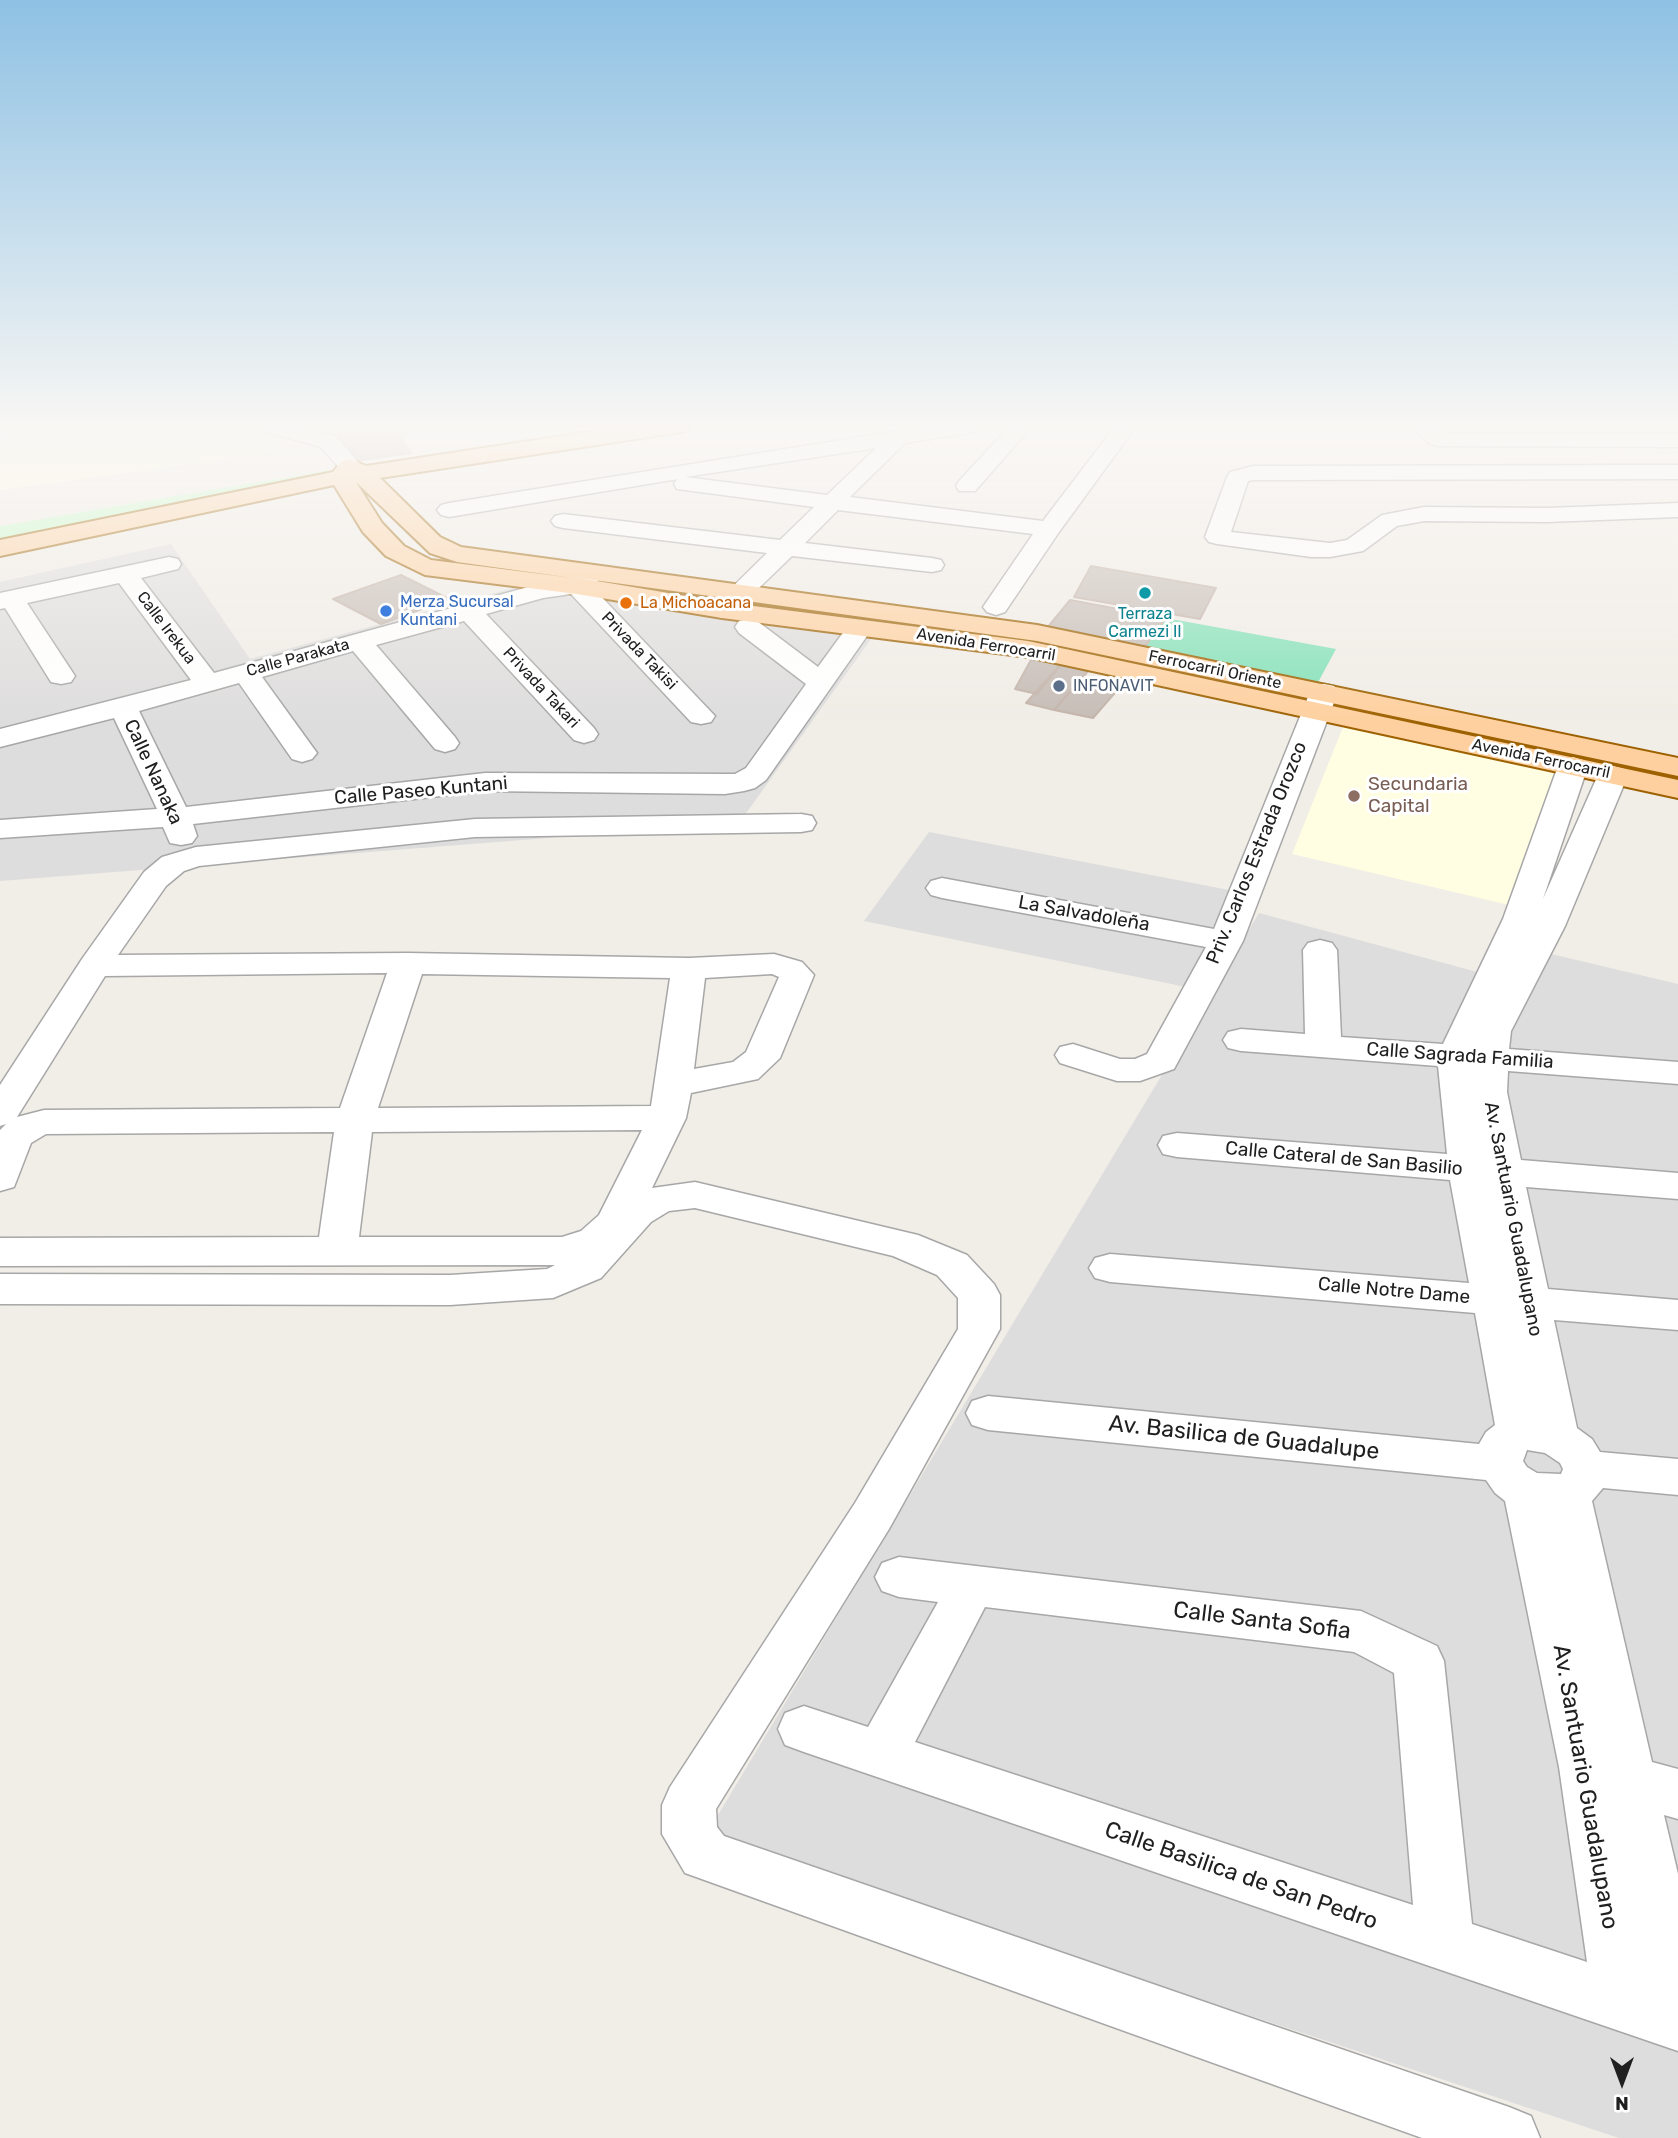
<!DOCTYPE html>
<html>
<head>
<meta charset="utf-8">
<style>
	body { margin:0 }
	#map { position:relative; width:1678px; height:2138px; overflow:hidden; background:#f1ede7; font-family:Rubik,sans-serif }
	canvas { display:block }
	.north { position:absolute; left:1587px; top:2047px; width:70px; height:70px; -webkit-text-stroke:5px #fff; paint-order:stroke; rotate:180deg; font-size:19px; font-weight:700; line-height:28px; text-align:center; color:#202020 }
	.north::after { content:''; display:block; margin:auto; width:24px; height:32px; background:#202020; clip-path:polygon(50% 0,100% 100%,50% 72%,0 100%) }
</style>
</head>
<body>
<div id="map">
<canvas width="1678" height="2138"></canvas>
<div class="north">N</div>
</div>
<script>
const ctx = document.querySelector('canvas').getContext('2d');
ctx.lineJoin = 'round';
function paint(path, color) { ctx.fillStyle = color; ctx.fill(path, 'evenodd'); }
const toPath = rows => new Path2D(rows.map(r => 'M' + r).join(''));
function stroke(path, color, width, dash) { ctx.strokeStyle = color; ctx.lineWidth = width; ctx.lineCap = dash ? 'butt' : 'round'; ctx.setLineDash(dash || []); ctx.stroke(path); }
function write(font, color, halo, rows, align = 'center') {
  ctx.font = font + ' Rubik,sans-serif'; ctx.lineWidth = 6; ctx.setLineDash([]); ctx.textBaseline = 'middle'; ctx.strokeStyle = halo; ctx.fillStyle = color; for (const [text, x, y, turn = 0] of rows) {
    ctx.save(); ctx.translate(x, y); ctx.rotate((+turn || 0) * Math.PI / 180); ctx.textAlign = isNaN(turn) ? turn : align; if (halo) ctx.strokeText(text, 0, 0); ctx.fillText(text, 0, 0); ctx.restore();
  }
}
const residential = toPath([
	[171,544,250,659,524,585,874,635,739,823,0,881,0,582],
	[929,832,1234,891,1191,988,864,921],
	[1259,913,1481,973,1492,940,1678,984,1678,2138,1619,2138,706,1835]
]);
const education = toPath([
	[42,425,242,425,290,440,257,455,0,490,0,441],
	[1345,722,1566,768,1509,905,1292,854]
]);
const park = toPath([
	[329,470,337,472,0,545,0,526]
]);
const pitch = toPath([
	[1166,618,1336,649,1315,688,1141,652]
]);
const building = toPath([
	[333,425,408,425,413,433,399,435,411,453,355,461,333,425],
	[1091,566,1216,588,1200,619,1074,597,1091,566],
	[401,575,449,599,381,624,333,599,401,575],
	[1070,600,1166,618,1141,652,1043,633,1070,600],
	[1032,658,1062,663,1037,694,1015,689,1032,658],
	[1062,663,1090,669,1054,710,1026,703,1062,663],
	[1082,678,1120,687,1093,718,1054,710,1082,678]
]);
const minor = toPath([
	[258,425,294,425,337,437,361,466,358,471,342,471,321,447,260,430,258,425],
	[935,425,990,425,988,430,980,431,905,443,850,497,1043,521,1116,425,1137,425,1059,532,1005,612,996,615,987,612,983,607,1033,534,838,510,805,543,932,558,941,560,944,565,941,570,932,572,792,556,731,615,722,618,713,615,709,610,767,553,563,528,555,526,551,521,555,516,563,514,780,540,814,507,677,489,674,484,677,479,684,478,449,517,441,515,437,510,441,505,449,503,935,425],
	[876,448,827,495,685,477,876,448],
	[1011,425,1033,425,975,491,959,491,956,486,959,481,1011,425],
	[1410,425,1434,425,1443,433,1678,433,1678,447,1438,446,1430,444,1410,425],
	[1678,465,1678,479,1254,480,1248,481,1231,532,1330,543,1347,540,1382,515,1424,507,1547,508,1678,503,1678,517,1547,522,1424,521,1397,526,1363,551,1330,557,1311,557,1217,544,1209,542,1205,537,1227,477,1230,472,1253,466,1678,465],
	[169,557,178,559,181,564,178,569,141,578,214,673,532,586,570,579,582,570,591,568,600,570,603,575,592,587,715,716,711,722,701,724,691,722,571,594,543,598,486,614,594,728,598,734,594,740,584,743,574,740,464,621,376,645,455,737,459,743,455,749,445,752,435,749,353,651,262,677,317,753,312,759,302,762,292,759,239,683,139,711,186,807,485,773,735,774,746,768,806,684,739,633,735,627,739,621,748,619,757,621,818,667,845,630,854,628,863,630,867,636,766,780,755,788,744,791,725,794,485,791,193,824,197,836,192,843,181,845,170,843,163,827,0,838,0,820,157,809,114,718,0,747,0,729,191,680,119,583,27,603,75,676,71,682,61,684,51,682,5,608,0,609,0,593,169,557],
	[1324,684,1334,686,1338,692,1243,941,1174,1069,1140,1081,1117,1081,1060,1063,1055,1055,1060,1047,1073,1044,1120,1059,1135,1059,1147,1054,1206,947,942,898,931,895,926,888,931,881,942,878,1214,929,1310,692,1314,686,1324,684],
	[1573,757,1583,760,1588,766,1543,899,1598,775,1602,769,1613,766,1624,769,1628,775,1565,926,1511,1031,1509,1049,1678,1062,1678,1084,1508,1071,1507,1092,1521,1160,1678,1173,1678,1199,1526,1187,1548,1289,1678,1300,1678,1330,1554,1320,1577,1428,1592,1439,1600,1452,1678,1459,1678,1495,1603,1488,1592,1501,1652,1762,1678,1769,1678,1819,1664,1815,1678,1874,1678,2051,804,1752,785,1745,778,1729,785,1713,804,1706,868,1727,938,1602,899,1597,882,1591,875,1577,882,1563,899,1557,1361,1611,1437,1646,1444,1661,1472,1924,1587,1962,1559,1767,1505,1501,1495,1493,1486,1480,988,1430,972,1425,966,1413,972,1401,988,1396,1479,1444,1486,1432,1495,1425,1475,1313,1110,1282,1095,1278,1089,1268,1095,1258,1110,1254,1469,1283,1450,1180,1177,1157,1163,1154,1158,1145,1163,1136,1177,1133,1447,1154,1438,1066,1241,1051,1228,1048,1223,1040,1228,1032,1241,1029,1305,1034,1303,950,1308,943,1320,940,1332,943,1337,950,1341,1037,1443,1044,1503,919,1558,766,1563,760,1573,757],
	[1527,1450,1545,1453,1560,1463,1563,1469,1561,1474,1537,1473,1527,1467,1523,1461,1527,1450],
	[985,1607,1354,1652,1394,1673,1413,1905,915,1742,985,1607],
	[801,814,812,816,816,823,812,830,801,832,475,837,199,866,184,871,166,886,118,955,408,953,689,958,774,954,802,962,814,975,780,1058,758,1079,691,1093,686,1118,652,1188,695,1182,918,1235,967,1255,994,1284,1000,1295,1000,1329,889,1529,716,1809,717,1827,724,1836,1509,2107,1531,2116,1540,2138,1422,2138,685,1873,662,1834,662,1805,670,1787,855,1503,958,1329,958,1298,937,1275,893,1256,695,1208,669,1211,651,1222,601,1278,553,1298,450,1305,0,1304,0,1274,450,1275,547,1269,555,1265,0,1266,0,1238,319,1237,334,1132,46,1134,31,1143,14,1187,0,1191,0,1130,6,1124,0,1126,0,1085,82,959,144,872,162,857,196,847,475,819,801,814],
	[387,973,340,1108,44,1110,17,1117,105,976,387,973],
	[422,974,670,978,651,1106,378,1108,422,974],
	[772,974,779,977,746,1052,733,1062,694,1069,705,978,772,974],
	[642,1130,599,1215,581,1231,562,1237,359,1237,372,1132,642,1130]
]);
const major = toPath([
	[634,425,692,425,689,430,681,432,380,478,440,537,461,547,1037,625,1678,758,1678,776,1037,641,579,578,722,602,1028,641,1678,780,1678,798,1028,657,722,618,577,594,425,575,386,556,363,532,334,485,0,556,0,540,333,472,342,461,350,459,366,466,634,425],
	[356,482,430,553,457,562,573,578,431,560,404,546,382,523,356,482]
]);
const markers = [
	[1145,593,7,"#0f9aa8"],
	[626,603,7,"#e8710a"],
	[386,611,7,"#3f7fe0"],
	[1059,686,7,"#5c6f8a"],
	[1354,796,7,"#8d6e63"]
];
const farShopnames = [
	["Merza Sucursal",400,602],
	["Kuntani",400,620]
];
const farFoodnames = [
	["La Michoacana",640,603]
];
const farCulturenames = [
	["Terraza",1145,614],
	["Carmezi II",1145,632]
];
const farStreetnames = [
	["Calle Irekua",166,628,53],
	["Avenida Ferrocarril",986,645,9],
	["Privada Takisi",639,651,46],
	["Calle Parakata",298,658,-15],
	["Ferrocarril Oriente",1215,670,12],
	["Privada Takari",541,688,47],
	["Avenida Ferrocarril",1541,759,12]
];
const farServicenames = [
	["INFONAVIT",1073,686]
];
const streetNames = [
	["Calle Nanaka",153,772,65],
	["Calle Paseo Kuntani",421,791,-5],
	["Priv. Carlos Estrada Orozco",1257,853,-68],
	["La Salvadoleña",1084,914,10],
	["Calle Sagrada Familia",1460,1056,4],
	["Calle Cateral de San Basilio",1344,1159,5],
	["Av. Santuario Guadalupano",1513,1219,79],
	["Calle Notre Dame",1394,1291,5]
];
const educationNames = [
	["Secundaria",1368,785],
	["Capital",1368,807]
];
const nearStreetnames = [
	["Av. Basilica de Guadalupe",1244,1438,6],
	["Calle Santa Sofia",1262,1621,7],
	["Av. Santuario Guadalupano",1585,1787,80],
	["Calle Basilica de San Pedro",1241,1876,19]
];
paint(residential, '#dedddd');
paint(education, '#fffde2');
paint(park, '#c4fbc6');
paint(pitch, '#84e1b8');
paint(building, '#c6bcb6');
stroke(building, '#c3b3a9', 2);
stroke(minor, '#a7a7a7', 3);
stroke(major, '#9d6100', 4);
paint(minor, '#fff');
paint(major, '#fed09f');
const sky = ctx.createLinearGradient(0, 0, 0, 725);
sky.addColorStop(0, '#8ec1e4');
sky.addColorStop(0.59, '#f9f7f4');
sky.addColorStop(1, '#f9f7f400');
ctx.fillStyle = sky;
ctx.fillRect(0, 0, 1678, 725);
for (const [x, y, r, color] of markers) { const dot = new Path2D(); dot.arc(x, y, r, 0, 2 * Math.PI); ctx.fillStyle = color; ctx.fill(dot); stroke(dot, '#fff', 2.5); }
write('16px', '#366cbe', '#fff', farShopnames, 'left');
write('16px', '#c56008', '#fff', farFoodnames, 'left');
write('16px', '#0d838f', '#fff', farCulturenames);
write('16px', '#202020', '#fff', farStreetnames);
write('16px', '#4e5e75', '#fff', farServicenames, 'left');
write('19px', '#202020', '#fff', streetNames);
write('19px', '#785e54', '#fff', educationNames, 'left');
write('23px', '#202020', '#fff', nearStreetnames);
</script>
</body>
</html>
